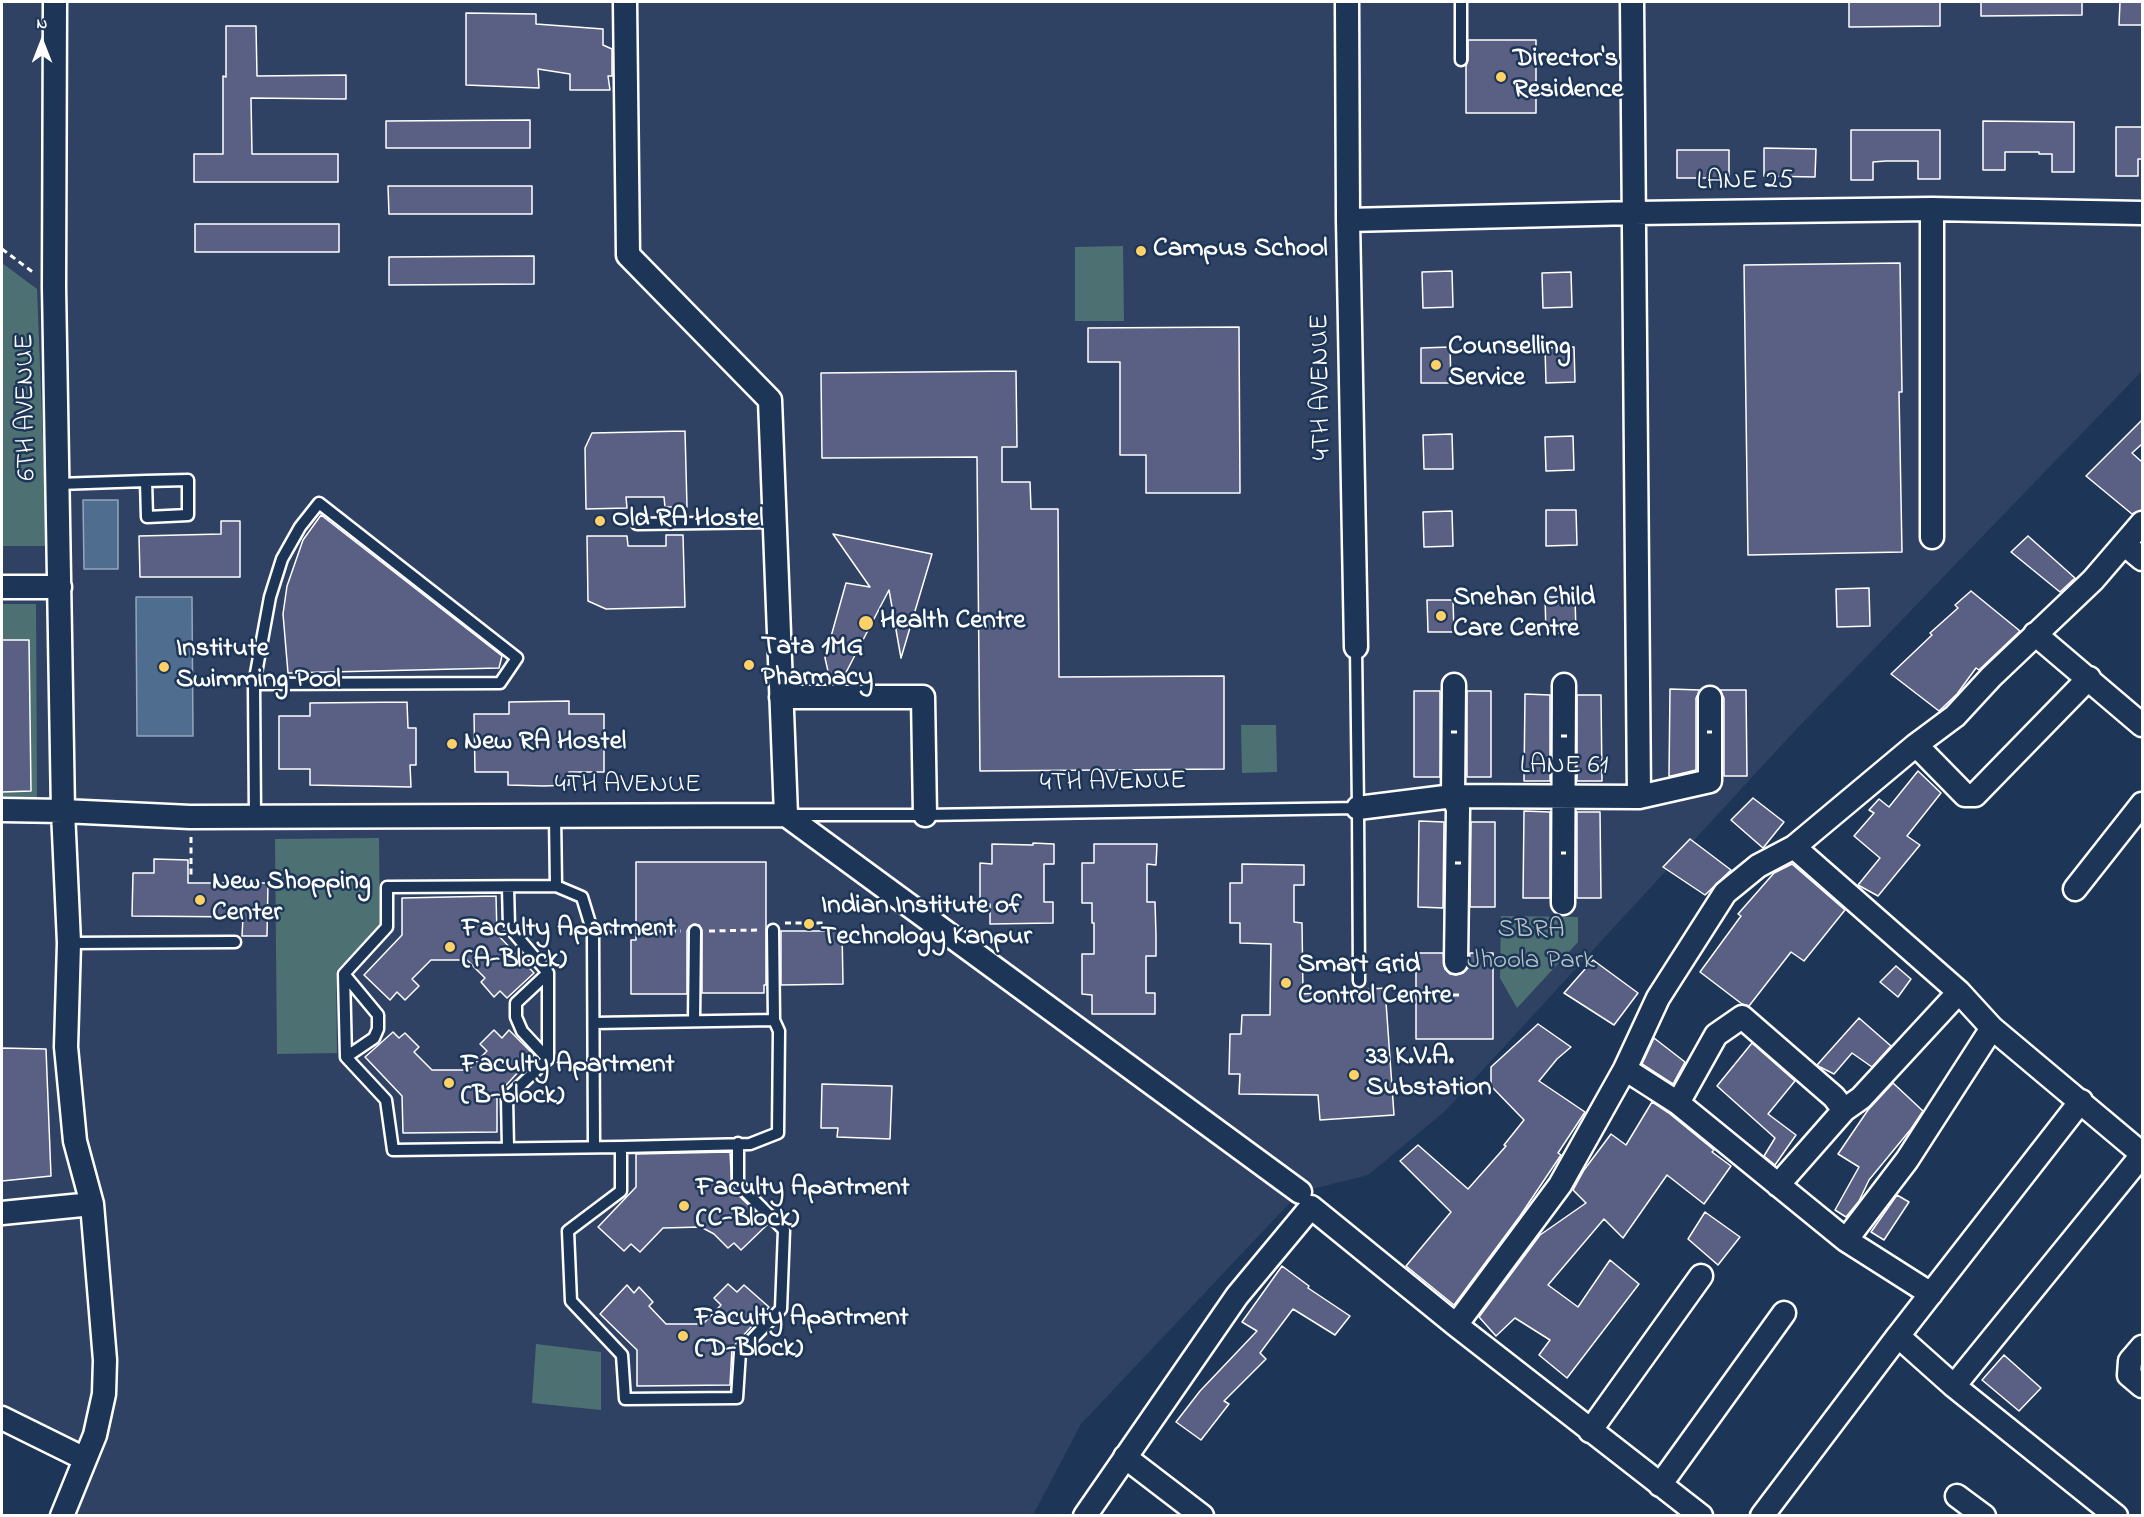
<!DOCTYPE html>
<html>
<head>
<meta charset="utf-8">
<style>
	body { margin:0 }
	#map { position:relative; width:2144px; height:1517px; overflow:hidden; background:#1d3557; font-family:"Indie Flower",sans-serif }
	canvas { display:block }
	.frame { position:absolute; inset:0; border:3px solid #fff; pointer-events:none }
	.north { position:absolute; left:12px; top:12px; width:60px; height:60px; -webkit-text-stroke:4px #1d3557; paint-order:stroke; rotate:0deg; font-size:16px; font-weight:700; line-height:24px; text-align:center; color:#fff }
	.north::after { content:''; display:block; margin:auto; width:21px; height:27px; background:#fff; clip-path:polygon(50% 0,100% 100%,50% 72%,0 100%) }
</style>
</head>
<body>
<div id="map">
<canvas width="2144" height="1517"></canvas>
<div class="frame"></div>
<div class="north">N</div>
</div>
<script>
const ctx = document.querySelector('canvas').getContext('2d');
ctx.lineJoin = 'round';
function paint(path, color) { ctx.fillStyle = color; ctx.fill(path, 'evenodd'); }
const toPath = rows => new Path2D(rows.map(r => 'M' + r).join(''));
function stroke(path, color, width, dash) { ctx.strokeStyle = color; ctx.lineWidth = width; ctx.lineCap = dash ? 'butt' : 'round'; ctx.setLineDash(dash || []); ctx.stroke(path); }
function write(font, color, halo, rows, align = 'center') {
  ctx.font = font + ' "Indie Flower",sans-serif'; ctx.lineWidth = 5; ctx.setLineDash([]); ctx.textBaseline = 'middle'; ctx.strokeStyle = halo; ctx.fillStyle = color; for (const [text, x, y, turn = 0] of rows) {
    ctx.save(); ctx.translate(x, y); ctx.rotate((+turn || 0) * Math.PI / 180); ctx.textAlign = isNaN(turn) ? turn : align; if (halo) ctx.strokeText(text, 0, 0); ctx.fillText(text, 0, 0); ctx.restore();
  }
}
const built = toPath([
	[2,2,2142,2,2142,371,1789,737,1444,1112,1368,1175,1300,1192,1081,1424,1033,1515,66,1515,85,1459,2,1421]
]);
const green = toPath([
	[1123,246,1124,321,1075,321,1075,247],
	[2,263,37,289,47,546,2,546],
	[2,604,36,604,37,798,2,799],
	[1241,725,1276,725,1277,772,1242,773],
	[379,838,380,925,336,971,337,1053,277,1054,275,839],
	[1501,916,1578,917,1578,942,1517,1008,1500,978],
	[536,1344,601,1352,601,1410,532,1403]
]);
const water = toPath([
	[83,500,118,500,118,569,84,569,83,500],
	[136,597,192,597,193,736,137,736,136,597]
]);
const building = toPath([
	[1849,2,1940,2,1940,26,1849,27,1849,2],
	[1981,2,2082,2,2082,15,1981,16,1981,2],
	[2120,2,2142,2,2142,25,2119,25,2120,2],
	[466,13,536,14,536,24,603,29,603,45,612,49,612,76,608,76,610,90,570,90,570,74,538,69,539,88,466,85,466,13],
	[226,26,256,26,257,76,346,75,346,99,251,98,252,154,338,154,338,182,194,182,194,154,223,154,223,76,226,77,226,26],
	[1468,40,1536,40,1536,113,1466,113,1466,66,1468,60,1468,40],
	[530,120,530,148,386,148,386,121,530,120],
	[1983,121,2074,122,2074,172,2052,172,2052,154,2039,154,2039,152,2005,152,2005,170,1983,170,1983,121],
	[2116,127,2142,127,2142,159,2138,159,2138,176,2116,176,2116,127],
	[1851,130,1940,130,1940,179,1918,179,1918,161,1886,161,1873,162,1873,180,1851,180,1851,130],
	[1764,148,1816,149,1815,177,1764,176,1764,148],
	[1677,150,1729,150,1729,178,1677,178,1677,150],
	[388,186,532,186,532,214,389,214,388,186],
	[195,224,339,224,339,252,195,252,195,224],
	[534,256,534,284,389,285,389,257,534,256],
	[1900,263,1902,392,1899,392,1902,552,1748,555,1744,265,1900,263],
	[1452,271,1453,307,1423,308,1422,272,1452,271],
	[1571,272,1572,307,1543,308,1542,273,1571,272],
	[1239,327,1240,493,1146,493,1146,455,1120,455,1120,362,1088,362,1088,328,1239,327],
	[1450,347,1451,383,1421,383,1421,348,1450,347],
	[1574,347,1575,382,1546,383,1545,348,1574,347],
	[1016,371,1017,447,1002,447,1002,482,1030,482,1031,509,1058,509,1059,677,1224,676,1224,769,980,771,977,457,822,458,821,373,1016,371],
	[2142,420,2142,444,2132,453,2142,462,2142,510,2132,514,2086,476,2142,420],
	[685,431,687,507,665,507,664,497,626,497,627,508,586,509,585,448,592,433,685,431],
	[1452,434,1453,469,1424,469,1423,435,1452,434],
	[1573,436,1574,470,1546,471,1545,437,1573,436],
	[1546,510,1576,510,1577,545,1546,546,1546,510],
	[1452,511,1453,546,1424,547,1423,512,1452,511],
	[321,515,502,656,499,668,288,673,283,614,287,586,303,540,321,515],
	[221,521,240,521,240,577,140,577,139,536,221,534,221,521],
	[833,534,932,554,901,658,889,590,840,684,831,684,825,658,846,583,870,587,833,534],
	[666,535,683,535,685,607,606,609,588,601,587,536,627,536,628,546,666,546,666,535],
	[2028,536,2075,578,2060,592,2011,552,2028,536],
	[1869,588,1870,626,1837,627,1836,589,1869,588],
	[1971,591,2020,631,1979,670,1976,668,1957,694,1939,711,1891,674,1932,635,1930,633,1958,608,1955,605,1971,591],
	[1545,597,1575,597,1576,633,1546,633,1545,597],
	[1427,600,1453,600,1454,632,1428,632,1427,600],
	[2,640,29,640,31,791,2,792,2,640],
	[1670,689,1700,690,1696,698,1696,770,1671,776,1669,776,1670,689],
	[1720,690,1746,690,1747,776,1724,776,1724,698,1720,690],
	[1414,691,1440,691,1440,777,1414,777,1414,691],
	[1467,691,1491,691,1491,777,1467,777,1467,691],
	[1525,694,1550,695,1550,781,1524,781,1525,694],
	[1577,695,1601,695,1602,781,1577,781,1577,695],
	[569,701,569,714,604,714,604,772,569,772,569,785,544,786,508,785,508,772,475,772,474,714,509,714,509,702,569,701],
	[407,702,408,728,416,728,416,765,410,765,411,787,310,785,310,769,279,769,279,716,310,716,310,703,407,702],
	[1918,771,1941,793,1907,836,1920,845,1878,896,1858,885,1880,858,1854,836,1874,813,1869,810,1879,799,1889,807,1918,771],
	[1753,798,1784,822,1763,848,1731,820,1753,798],
	[1524,811,1550,812,1550,898,1523,898,1524,811],
	[1577,812,1600,812,1601,898,1577,898,1577,812],
	[1419,821,1444,822,1443,908,1418,907,1419,821],
	[1471,822,1495,822,1495,907,1470,907,1471,822],
	[1690,839,1731,870,1705,895,1663,867,1690,839],
	[1033,843,1054,844,1054,864,1044,864,1044,902,1053,902,1053,923,990,924,990,904,980,904,980,863,992,864,992,844,1033,845,1033,843],
	[1094,844,1157,844,1156,865,1147,864,1147,902,1155,902,1156,935,1156,956,1146,956,1146,993,1155,993,1155,1014,1092,1014,1092,995,1082,994,1082,954,1094,954,1094,923,1092,923,1092,903,1082,903,1082,863,1094,863,1094,844],
	[154,859,188,860,188,883,268,883,267,936,242,936,243,917,132,916,133,873,154,873,154,859],
	[636,862,766,862,766,985,764,985,764,993,702,993,702,930,699,925,694,924,689,927,687,931,687,994,631,994,631,940,636,940,636,862],
	[1242,864,1304,865,1304,885,1294,885,1294,922,1302,923,1303,994,1385,988,1394,1115,1320,1120,1318,1095,1239,1094,1240,1074,1229,1074,1230,1034,1241,1034,1242,1015,1270,1015,1271,944,1240,943,1240,923,1230,923,1230,883,1242,883,1242,864],
	[1792,864,1845,910,1804,961,1791,952,1749,1006,1742,1004,1700,972,1741,916,1738,914,1774,873,1792,864],
	[496,896,497,934,534,973,507,998,500,991,494,997,481,982,485,978,467,960,431,960,412,979,419,986,405,1000,397,992,390,1000,364,975,402,935,402,898,496,896],
	[781,931,842,931,843,984,781,985,781,931],
	[1416,953,1443,953,1445,969,1450,974,1456,975,1463,973,1468,968,1470,953,1493,953,1493,1039,1416,1039,1416,953],
	[1593,960,1638,993,1614,1025,1564,993,1593,960],
	[1896,966,1911,979,1898,997,1880,982,1896,966],
	[1859,1018,1891,1046,1872,1067,1852,1053,1834,1074,1820,1067,1817,1065,1859,1018],
	[1538,1024,1571,1047,1557,1059,1539,1081,1585,1112,1558,1153,1561,1155,1520,1216,1454,1305,1406,1266,1451,1212,1400,1161,1418,1145,1468,1189,1506,1146,1504,1145,1524,1120,1491,1086,1491,1067,1538,1024],
	[494,1030,502,1038,509,1030,534,1055,497,1095,497,1132,403,1133,402,1096,365,1057,393,1032,399,1038,405,1033,419,1047,414,1052,432,1070,468,1070,487,1051,480,1044,494,1030],
	[1654,1038,1685,1062,1673,1084,1642,1064,1654,1038],
	[1752,1043,1795,1081,1768,1114,1796,1135,1775,1165,1764,1156,1775,1138,1717,1086,1752,1043],
	[2,1048,46,1049,51,1176,2,1181,2,1048],
	[1893,1083,1923,1111,1911,1129,1869,1180,1859,1201,1846,1217,1835,1210,1859,1167,1838,1154,1868,1110,1893,1083],
	[822,1084,892,1086,890,1139,837,1137,838,1128,821,1128,822,1084],
	[1652,1102,1670,1114,1714,1150,1712,1152,1731,1166,1704,1204,1667,1175,1623,1238,1604,1219,1548,1285,1578,1307,1610,1260,1639,1284,1567,1378,1539,1355,1550,1340,1515,1318,1496,1336,1479,1317,1540,1235,1586,1203,1573,1190,1584,1170,1611,1134,1626,1145,1652,1102],
	[730,1152,732,1189,768,1224,741,1250,734,1243,728,1248,714,1234,701,1227,663,1228,640,1252,631,1244,624,1251,598,1227,636,1187,636,1154,730,1152],
	[1897,1195,1909,1202,1884,1240,1871,1232,1897,1195],
	[1705,1212,1740,1237,1718,1265,1688,1239,1705,1212],
	[1282,1266,1309,1286,1308,1288,1350,1316,1335,1335,1293,1309,1260,1353,1266,1359,1224,1401,1229,1404,1201,1440,1176,1422,1200,1391,1257,1331,1242,1322,1282,1266],
	[728,1284,737,1292,744,1285,769,1307,732,1348,730,1385,637,1386,637,1350,600,1314,627,1285,634,1293,639,1287,653,1302,649,1306,666,1324,703,1324,721,1305,714,1298,728,1284],
	[2004,1355,2041,1388,2019,1411,1982,1380,2004,1355]
]);
const path = toPath([
	[2,249,34,273],
	[191,837,191,878],
	[785,923,827,923],
	[709,931,759,930],
	[607,932,681,931],
	[1453,995,1459,995]
]);
const lane = toPath([
	[1461,2,1461,60],
	[58,484,146,481,147,517,188,515,188,480,146,481],
	[637,524,775,522],
	[254,684,270,597,282,559,300,527,319,503,517,658,500,683,254,684,255,817],
	[1358,808,1359,981],
	[555,815,556,886,582,897,593,933,594,1147],
	[792,815,925,815,1358,808,1356,647],
	[556,886,387,887,387,927,344,974,346,1057,386,1100,393,1150,621,1147,750,1144,778,1133,779,1031,774,1020,773,930],
	[508,887,509,927,548,973,548,1059,507,1098,508,1148],
	[69,943,235,942],
	[344,974,378,1015,378,1029,374,1038,346,1057],
	[694,1021,695,931],
	[594,1023,774,1020],
	[548,1059,522,1031,516,1017,516,1003,548,973],
	[621,1147,621,1191,568,1231,571,1301,622,1355,625,1399,737,1398,740,1352,781,1309,784,1230,738,1184,738,1143]
]);
const street = toPath([
	[55,2,54,287,63,811,69,943,66,1047,75,1141,92,1204,105,1360,104,1394,95,1435,62,1516],
	[625,2,628,255,770,400,786,815],
	[1347,2,1348,220,1356,647],
	[1348,220,1634,213,1932,209,2142,213],
	[1932,537,1932,209],
	[2124,544,2142,559],
	[2,587,60,587],
	[2035,634,2142,725],
	[1454,685,1453,796,1458,809,1456,962],
	[781,697,923,697,925,815],
	[1916,745,1965,795,1975,795,2089,678],
	[1639,797,1710,781,1710,698],
	[1358,808,1453,796,1639,797,1632,2],
	[2,810,63,811,190,817,786,815],
	[786,815,1300,1192],
	[1794,847,1959,992,1992,1028,2142,1154],
	[2075,889,2142,804],
	[1563,903,1564,685],
	[1625,1069,1678,1103,1846,1240,1931,1294],
	[2081,1101,1898,1336,1954,1386,2116,1516],
	[1678,1103,1716,1035,1742,1017,1834,1097,1844,1110,1861,1098,1959,992],
	[1778,1185,1844,1110],
	[2,1213,92,1204],
	[1846,1240,1907,1160,1992,1028],
	[1456,1325,1560,1185,1625,1069,1658,998,1725,893,1758,866,1794,847,1916,745,1955,716,1991,677,2093,580,2142,523],
	[2142,1347,2130,1361,2129,1375,2142,1386],
	[1954,1386,2142,1155],
	[2,1418,85,1459],
	[1590,1431,1701,1276],
	[1125,1457,1202,1516],
	[1660,1485,1784,1313],
	[1957,1496,1984,1516],
	[1085,1516,1237,1296,1311,1207,1456,1325,1701,1516],
	[1762,1516,1898,1336]
]);
const pathBridge = toPath([
	[1451,732,1457,732],
	[1707,732,1712,732],
	[1561,736,1567,736],
	[1561,853,1566,853],
	[1455,863,1461,863]
]);
const markers = [
	[1501,77,6,"#ffd166"],
	[1141,251,6,"#ffd166"],
	[1436,365,6,"#ffd166"],
	[600,521,6,"#ffd166"],
	[1441,616,6,"#ffd166"],
	[866,623,8,"#ffd166"],
	[749,665,6,"#ffd166"],
	[164,667,6,"#ffd166"],
	[452,744,6,"#ffd166"],
	[200,900,6,"#ffd166"],
	[809,924,6,"#ffd166"],
	[450,947,6,"#ffd166"],
	[1286,983,6,"#ffd166"],
	[1354,1075,6,"#ffd166"],
	[449,1083,6,"#ffd166"],
	[684,1206,6,"#ffd166"],
	[683,1336,6,"#ffd166"]
];
const poiNames = [
	["Director's",1513,61],
	["Residence",1513,92],
	["Campus School",1153,251],
	["Counselling",1448,349],
	["Service",1448,380],
	["Old RA Hostel",612,521],
	["Snehan Child",1453,600],
	["Care Centre",1453,631],
	["Health Centre",880,623],
	["Tata 1MG",761,649],
	["Pharmacy",761,680],
	["Institute",176,651],
	["Swimming Pool",176,682],
	["New RA Hostel",464,744],
	["New Shopping",212,884],
	["Center",212,915],
	["Indian Institute of",821,908],
	["Technology Kanpur",821,939],
	["Faculty Apartment",462,931],
	["(A-Block)",462,962],
	["Smart Grid",1298,967],
	["Control Centre",1298,998],
	["33 K.V.A.",1366,1059],
	["Substation",1366,1090],
	["Faculty Apartment",461,1067],
	["(B-block)",461,1098],
	["Faculty Apartment",696,1190],
	["(C-Block)",696,1221],
	["Faculty Apartment",695,1320],
	["(D-Block)",695,1351]
];
const streetNames = [
	["LANE 25",1745,183,-1],
	["4TH AVENUE",1323,387,-91],
	["6TH AVENUE",28,407,-91],
	["LANE 61",1564,768],
	["4TH AVENUE",1113,784,-1],
	["4TH AVENUE",628,787]
];
const parkNames = [
	["SBRA",1531,932],
	["Jhoola Park",1531,963]
];
paint(built, '#2f4264');
paint(green, '#4d7173');
paint(water, '#4f6d8f');
stroke(water, '#95a7bc', 1.5);
paint(building, '#5a5f84');
stroke(building, '#fff', 1.5);
stroke(lane, '#fff', 15);
stroke(street, '#fff', 27);
stroke(path, '#fff', 3, [6, 4.5]);
stroke(lane, '#1d3557', 10);
stroke(street, '#1d3557', 22);
stroke(pathBridge, '#fff', 3, [6, 4.5]);
for (const [x, y, r, color] of markers) { const dot = new Path2D(); dot.arc(x, y, r, 0, 2 * Math.PI); ctx.fillStyle = color; ctx.fill(dot); stroke(dot, '#1d3557', 2); }
write('bold 27px', '#fff', '#1d3557', poiNames, 'left');
write('27px', '#fff', '#1d3557', streetNames);
write('27px', '#b8c6c7', '#1d3557', parkNames);
</script>
</body>
</html>
